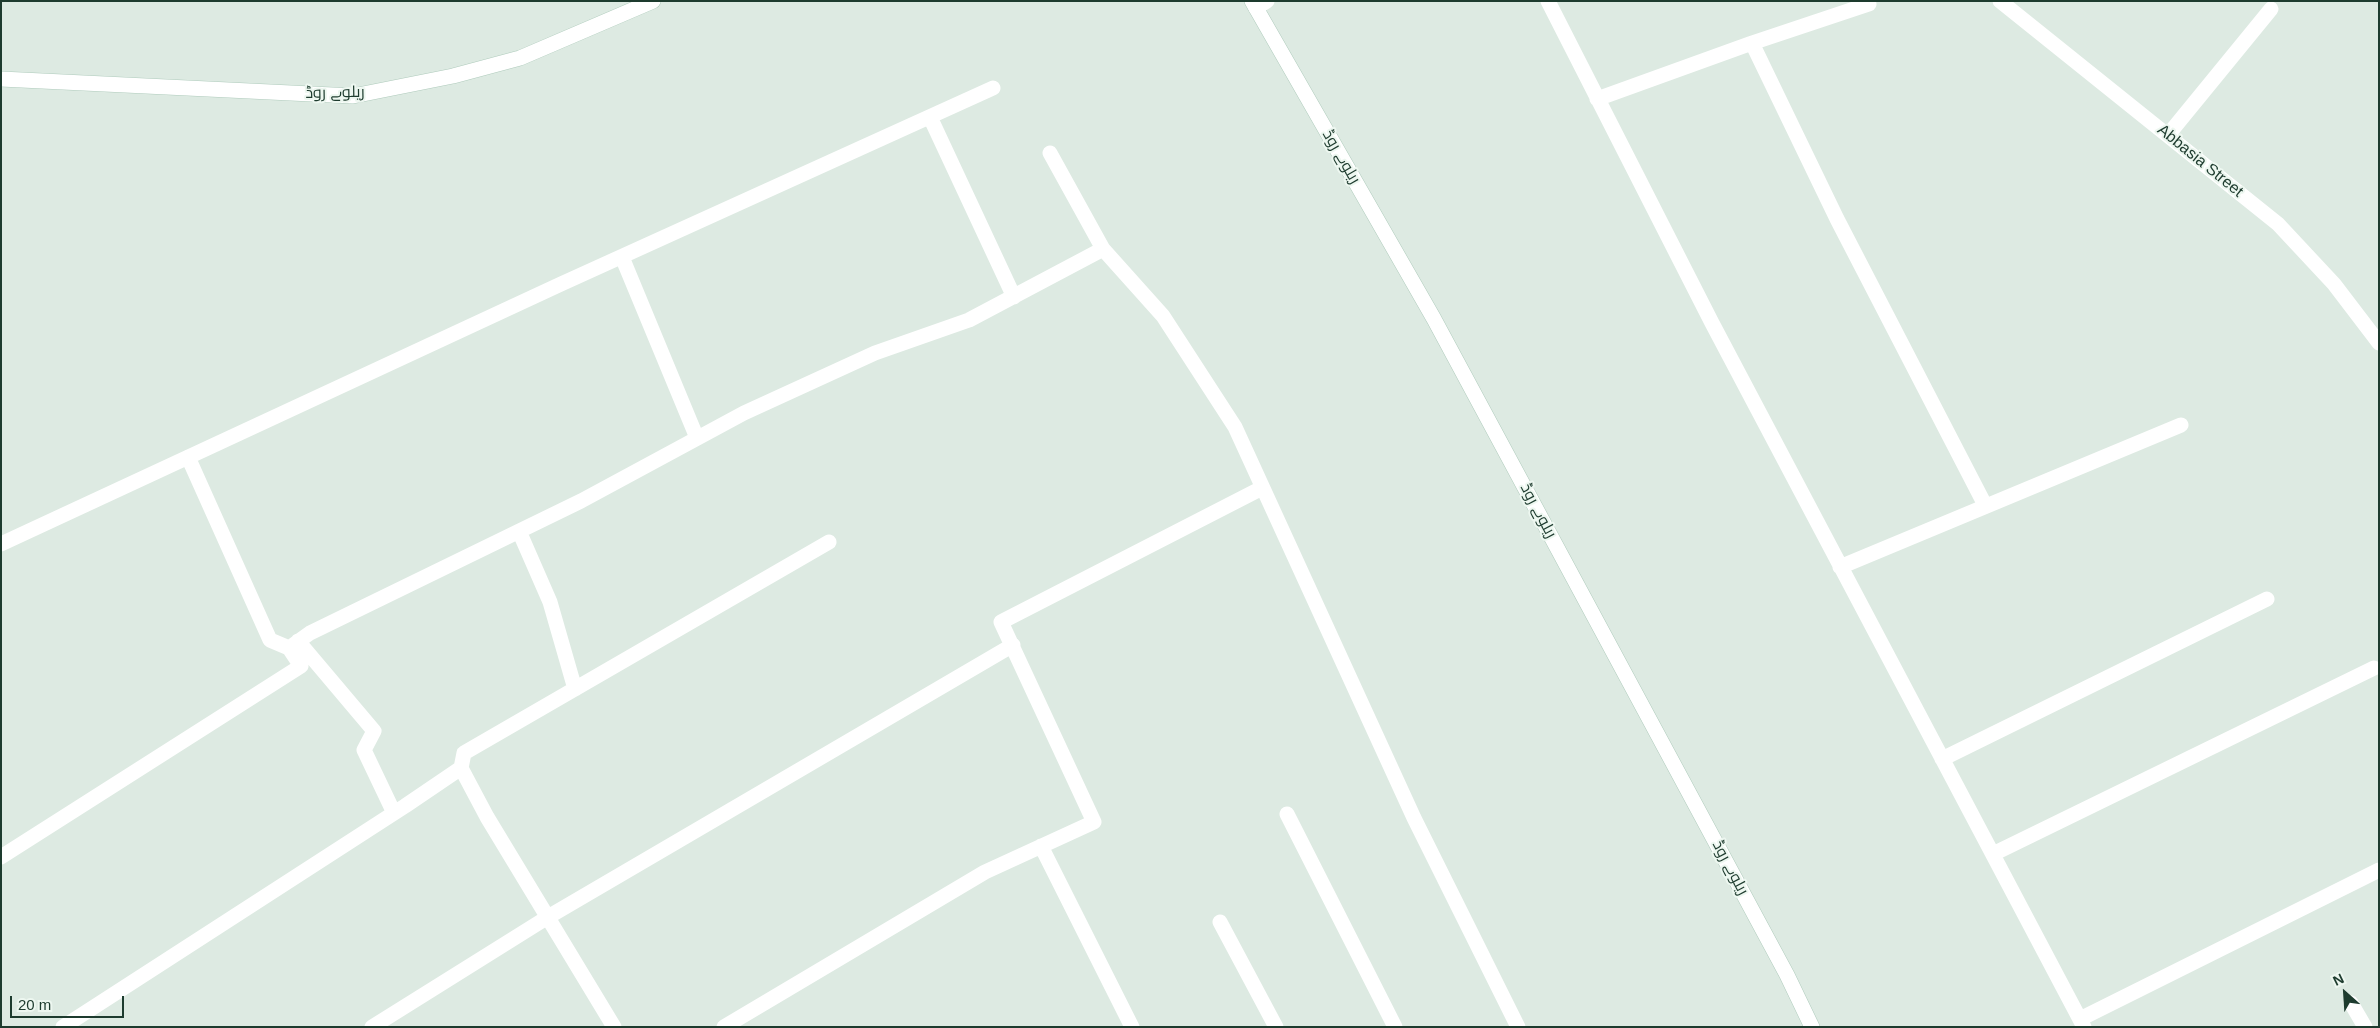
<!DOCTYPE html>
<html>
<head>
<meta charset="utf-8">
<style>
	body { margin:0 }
	#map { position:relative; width:2380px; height:1028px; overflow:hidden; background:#ddeae2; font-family:Helvetica,sans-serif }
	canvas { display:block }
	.frame { position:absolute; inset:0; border:2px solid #1d3b2e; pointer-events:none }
	.north { position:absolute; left:2320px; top:968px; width:50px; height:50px; -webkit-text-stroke:4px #edf7f0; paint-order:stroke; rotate:334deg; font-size:14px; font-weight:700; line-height:20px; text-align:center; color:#1d3b2e }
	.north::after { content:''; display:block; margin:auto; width:18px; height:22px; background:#1d3b2e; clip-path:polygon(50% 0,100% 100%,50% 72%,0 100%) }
	.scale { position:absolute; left:10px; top:996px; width:114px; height:22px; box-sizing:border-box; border:2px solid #1d3b2e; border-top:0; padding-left:6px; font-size:15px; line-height:18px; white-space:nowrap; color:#1d3b2e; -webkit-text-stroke:4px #edf7f0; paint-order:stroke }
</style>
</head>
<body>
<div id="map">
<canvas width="2380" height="1028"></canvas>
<div class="frame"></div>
<div class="north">N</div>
<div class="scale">20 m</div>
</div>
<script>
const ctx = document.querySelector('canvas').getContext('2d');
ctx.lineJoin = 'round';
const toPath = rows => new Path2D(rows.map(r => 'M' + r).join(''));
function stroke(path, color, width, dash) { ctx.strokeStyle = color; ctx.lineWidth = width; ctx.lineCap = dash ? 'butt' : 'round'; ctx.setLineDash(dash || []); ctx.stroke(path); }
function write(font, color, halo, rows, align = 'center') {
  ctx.font = font + ' Helvetica,Cairo,sans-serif'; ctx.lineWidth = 4; ctx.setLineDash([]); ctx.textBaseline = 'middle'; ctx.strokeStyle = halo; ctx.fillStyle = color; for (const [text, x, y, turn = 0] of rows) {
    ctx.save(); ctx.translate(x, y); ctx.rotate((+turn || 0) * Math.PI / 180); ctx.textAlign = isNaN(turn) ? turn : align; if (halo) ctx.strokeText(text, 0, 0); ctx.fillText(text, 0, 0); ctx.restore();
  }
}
const street = toPath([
	[1548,1,1712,323,2084,1027],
	[2000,1,2278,224,2334,284,2379,343],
	[1256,8,1267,1],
	[1752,43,1837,219,1985,505],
	[1597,99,1752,43,1869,4],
	[930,117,1014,297],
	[2168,135,2271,9],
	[1050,153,1103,249,1163,316,1235,427,1414,818,1518,1027],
	[622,257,697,438],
	[519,531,550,602,575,689],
	[1,544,561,284,993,88],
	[1840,567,2181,425],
	[298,641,374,731,364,750,394,813],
	[289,648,310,633,581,501,744,413,875,353,969,320,1103,249],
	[1942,759,2267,599],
	[1287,814,1395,1027],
	[1041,846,1132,1027],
	[1993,854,2374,668],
	[1,857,301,666,289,648,270,640,188,457],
	[1220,922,1276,1027],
	[2351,1003,2365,1027],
	[2080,1019,2379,870],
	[63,1027,405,806,461,768],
	[372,1027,548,917,1013,645],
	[614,1027,487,817,461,768,464,753,829,542],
	[724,1027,985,872,1094,822,1001,622,1262,488]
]);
const secondary = toPath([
	[1252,1,1434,319,1787,975,1812,1027],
	[1,79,353,96,453,76,520,58,653,1]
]);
const streetNames = [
	["ریلوے روڈ",335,93,-1],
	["ریلوے روڈ",1341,157,60],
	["Abbasia Street",2200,161,39],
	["ریلوے روڈ",1538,511,62],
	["ریلوے روڈ",1730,868,62]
];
stroke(secondary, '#afcbbc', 16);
stroke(street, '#fff', 15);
stroke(secondary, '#fff', 15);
write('16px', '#1d3b2e', '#edf7f0', streetNames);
</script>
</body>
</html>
